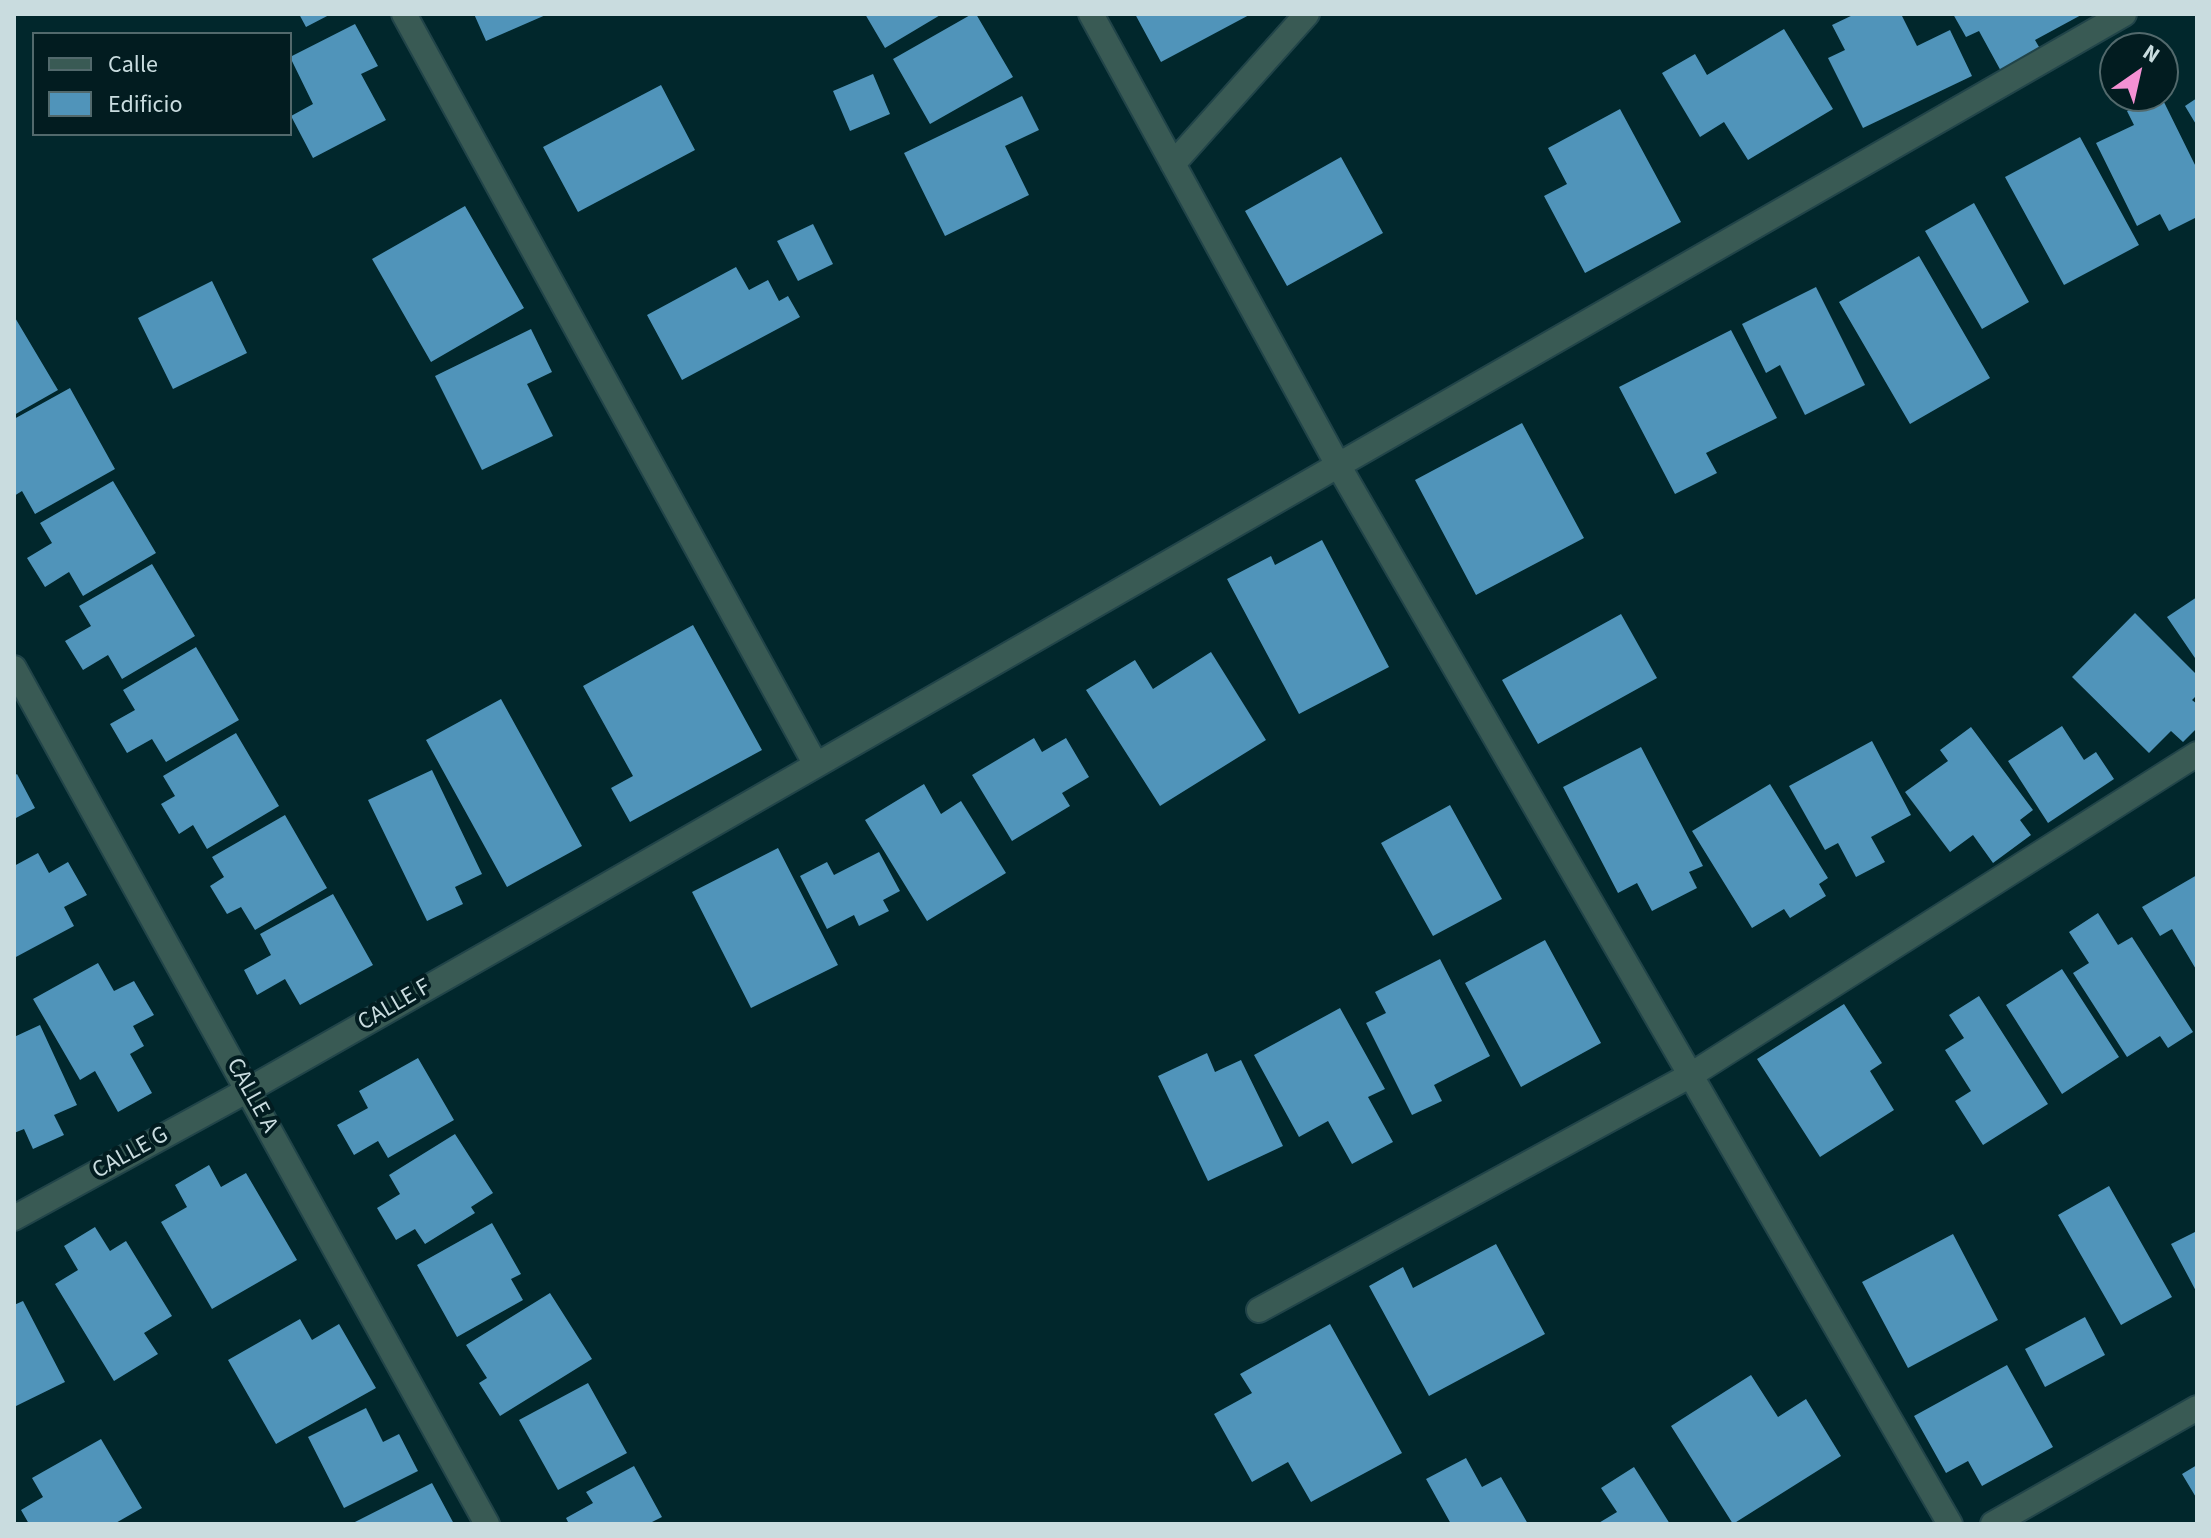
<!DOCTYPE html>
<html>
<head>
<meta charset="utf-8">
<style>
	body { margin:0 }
	#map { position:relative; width:2211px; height:1538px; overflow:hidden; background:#01272c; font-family:"Source Sans 3",sans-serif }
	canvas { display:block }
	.frame { position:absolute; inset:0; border:16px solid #c9dcdf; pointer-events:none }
	.legend { position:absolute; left:32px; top:32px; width:260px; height:104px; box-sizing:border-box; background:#021c20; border:2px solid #52696c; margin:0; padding:10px 14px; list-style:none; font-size:24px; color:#c9dcdf }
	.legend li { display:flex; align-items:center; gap:16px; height:40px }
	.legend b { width:40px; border:2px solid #52696c }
	.north { position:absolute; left:2099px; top:32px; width:80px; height:80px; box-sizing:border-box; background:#021c20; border:2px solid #52696c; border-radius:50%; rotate:34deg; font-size:22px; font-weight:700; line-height:32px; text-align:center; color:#c9dcdf }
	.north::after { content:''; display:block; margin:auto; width:28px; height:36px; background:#f491d3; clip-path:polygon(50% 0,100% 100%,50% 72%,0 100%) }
</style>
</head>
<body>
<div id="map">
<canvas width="2211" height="1538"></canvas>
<div class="frame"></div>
<ul class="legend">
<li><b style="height:10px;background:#395a54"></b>Calle</li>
<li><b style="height:22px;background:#5094ba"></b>Edificio</li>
</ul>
<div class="north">N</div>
</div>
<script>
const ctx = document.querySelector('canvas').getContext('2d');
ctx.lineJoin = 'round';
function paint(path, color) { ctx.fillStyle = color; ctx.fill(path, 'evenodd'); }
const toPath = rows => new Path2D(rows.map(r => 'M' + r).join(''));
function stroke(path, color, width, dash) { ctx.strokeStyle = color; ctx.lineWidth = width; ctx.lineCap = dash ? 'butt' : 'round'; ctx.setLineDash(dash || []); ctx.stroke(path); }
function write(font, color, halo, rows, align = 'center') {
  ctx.font = font + ' "Source Sans 3",sans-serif'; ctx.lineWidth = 8; ctx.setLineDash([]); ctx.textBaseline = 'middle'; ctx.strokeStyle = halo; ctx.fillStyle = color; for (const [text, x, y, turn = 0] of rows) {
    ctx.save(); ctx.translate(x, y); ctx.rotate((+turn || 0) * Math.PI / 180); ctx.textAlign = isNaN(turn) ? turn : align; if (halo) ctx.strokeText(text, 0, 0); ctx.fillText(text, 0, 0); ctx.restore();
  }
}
const building = toPath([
	[299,14,331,14,306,27],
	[474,14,548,14,486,41],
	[865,14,942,14,885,48],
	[972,14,976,14,1013,77,930,124,893,59],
	[1135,14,1251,14,1161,62],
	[1855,14,1901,14,1917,46,1950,30,1972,76,1863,128,1828,58,1845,50,1832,25],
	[1953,14,2083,14,2035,40,2042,52,2002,73,1979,31,1966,37],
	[355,24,378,66,361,74,386,120,313,158,291,116,313,104,290,57],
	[1784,29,1833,109,1748,160,1724,122,1700,137,1662,73,1695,54,1707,75],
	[873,74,890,114,850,131,833,91],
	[661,85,695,150,578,212,543,147],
	[1022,96,1039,130,1005,146,1029,195,945,236,904,153],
	[2155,96,2161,96,2197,169,2197,217,2169,231,2160,214,2137,226,2096,143,2134,125,2127,111],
	[2197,98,2197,126,2185,106],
	[1620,109,1681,222,1585,273,1544,196,1567,184,1548,148],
	[2080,137,2139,245,2064,285,2005,177],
	[1341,157,1383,233,1287,286,1245,211],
	[1974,203,2029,302,1982,329,1925,231],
	[465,206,524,308,431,362,372,259],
	[813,224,833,264,798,281,777,241],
	[1919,256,1990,378,1910,424,1839,302],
	[736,267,749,290,768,280,779,301,788,296,800,317,682,380,647,315],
	[212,281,247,353,173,389,138,318],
	[1816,287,1865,385,1805,415,1780,365,1766,373,1742,324],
	[14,316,58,390,14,415],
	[531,329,552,372,527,384,553,436,482,470,435,376],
	[1731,330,1777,418,1706,453,1717,473,1675,494,1619,387],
	[70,388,115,469,35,514,22,491,14,496,14,419],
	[1522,423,1584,538,1476,595,1415,480],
	[113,481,156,553,83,596,69,572,45,587,27,558,52,543,40,523],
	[1322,540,1389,667,1299,714,1227,579,1271,556,1275,565],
	[152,564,195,636,122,679,108,655,83,670,65,641,91,626,79,606],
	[2197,597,2197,661,2167,617],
	[2135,613,2197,675,2197,695,2192,700,2197,704,2197,728,2183,742,2171,731,2149,753,2072,677],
	[1621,614,1657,678,1538,744,1502,680],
	[693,625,762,750,630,822,611,788,633,776,583,686],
	[196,647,239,720,166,762,152,739,127,753,110,724,135,710,123,690],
	[1211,652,1266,740,1160,806,1086,690,1135,660,1153,689],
	[501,699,582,846,507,887,426,740],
	[2062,726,2084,760,2096,752,2114,779,2048,823,2008,761],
	[1971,727,2033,810,2020,820,2031,835,1993,863,1973,835,1950,852,1905,792,1948,761,1940,750],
	[236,733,279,806,207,849,193,825,179,834,161,804,175,796,163,776],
	[1034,738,1042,752,1066,738,1089,777,1062,793,1070,806,1012,841,972,775],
	[1872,741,1911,815,1871,837,1885,862,1856,877,1838,843,1825,850,1789,786],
	[1641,747,1703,866,1689,872,1697,888,1652,911,1637,883,1618,893,1563,787],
	[432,770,482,874,455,887,463,904,427,921,368,800],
	[17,774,35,808,14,819,14,776],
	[924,784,941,814,961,801,1006,873,927,921,865,820],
	[1770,784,1828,878,1819,884,1826,896,1790,918,1784,909,1752,928,1692,831],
	[1450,805,1502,899,1433,936,1381,843],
	[285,815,327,888,255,930,241,907,227,914,210,886,224,877,212,857],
	[778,848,838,965,751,1008,692,892],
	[879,852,900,891,883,900,889,911,859,926,854,915,827,929,800,876,827,862,834,875],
	[38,853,49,873,68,862,87,895,64,907,74,926,14,958,14,866],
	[2197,875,2197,971,2172,929,2160,936,2142,907],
	[333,894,373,965,300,1005,285,979,257,995,244,970,271,955,260,934],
	[2098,913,2118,945,2132,937,2193,1032,2168,1048,2160,1036,2127,1057,2073,973,2089,963,2069,932],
	[1545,940,1601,1043,1521,1087,1465,983],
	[1440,959,1490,1056,1434,1085,1442,1101,1412,1115,1366,1023,1386,1013,1375,992],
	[98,963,114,991,134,981,154,1015,133,1026,144,1046,130,1054,152,1093,118,1112,95,1071,80,1080,33,999],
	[2062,969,2119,1057,2062,1094,2006,1005],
	[1979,996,2048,1104,1983,1145,1955,1101,1971,1091,1945,1050,1964,1038,1949,1015],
	[1844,1004,1882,1063,1870,1071,1894,1110,1820,1157,1757,1059],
	[1340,1008,1385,1089,1368,1097,1393,1142,1352,1164,1328,1121,1299,1137,1254,1055],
	[40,1025,77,1105,54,1115,64,1135,33,1149,24,1129,14,1133,14,1037],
	[1207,1053,1215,1072,1241,1060,1283,1146,1208,1181,1158,1076],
	[418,1058,454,1120,388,1158,378,1141,354,1155,337,1125,368,1108,359,1091],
	[455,1134,493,1193,471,1207,475,1213,425,1244,415,1229,396,1240,377,1208,400,1194,389,1175],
	[209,1165,221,1187,246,1173,297,1260,212,1309,161,1222,187,1207,175,1185],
	[2109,1186,2172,1297,2121,1325,2058,1215],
	[492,1223,521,1274,511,1279,523,1300,457,1337,417,1265],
	[95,1227,110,1251,126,1241,172,1316,144,1333,158,1354,114,1381,55,1284,78,1270,64,1246],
	[2197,1231,2197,1293,2171,1244],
	[1953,1234,1998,1320,1908,1368,1862,1282],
	[1496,1244,1545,1334,1429,1396,1369,1286,1403,1267,1413,1288],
	[550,1293,592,1359,500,1416,479,1383,487,1378,466,1345],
	[23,1301,65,1382,14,1407,14,1305],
	[2085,1317,2105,1355,2045,1387,2025,1349],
	[300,1319,312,1340,339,1324,376,1388,276,1444,228,1360],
	[1330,1324,1402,1453,1311,1502,1288,1462,1252,1482,1214,1414,1252,1393,1240,1374],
	[2007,1365,2053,1447,1982,1486,1968,1461,1946,1473,1914,1416],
	[1751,1375,1778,1417,1806,1399,1841,1456,1733,1524,1671,1426],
	[588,1383,627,1453,558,1490,519,1420],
	[366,1408,383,1442,399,1434,418,1471,344,1508,308,1437],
	[101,1439,142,1508,114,1524,29,1524,21,1510,43,1497,32,1478],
	[1466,1458,1482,1487,1501,1477,1528,1524,1451,1524,1426,1479],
	[2197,1465,2197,1499,2182,1474],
	[634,1466,662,1517,648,1524,569,1524,566,1518,593,1503,586,1492],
	[1634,1467,1670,1524,1597,1524,1617,1512,1601,1488],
	[432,1483,454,1524,351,1524]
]);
const minor = toPath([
	[404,14,816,765],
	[1091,14,1338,465,1950,1524],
	[1173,164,1307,14],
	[14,668,487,1524],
	[14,1218,248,1090,543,922,2124,14],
	[1259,1310,1691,1075,2197,754],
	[1993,1524,2197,1408]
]);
const streetNames = [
	["CALLE F",395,1006,-30],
	["CALLE A",251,1096,61],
	["CALLE G",131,1154,-29]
];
paint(building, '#5094ba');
stroke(minor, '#214449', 28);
stroke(minor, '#395a54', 24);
write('24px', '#c9dcdf', '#021c20', streetNames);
</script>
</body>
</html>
